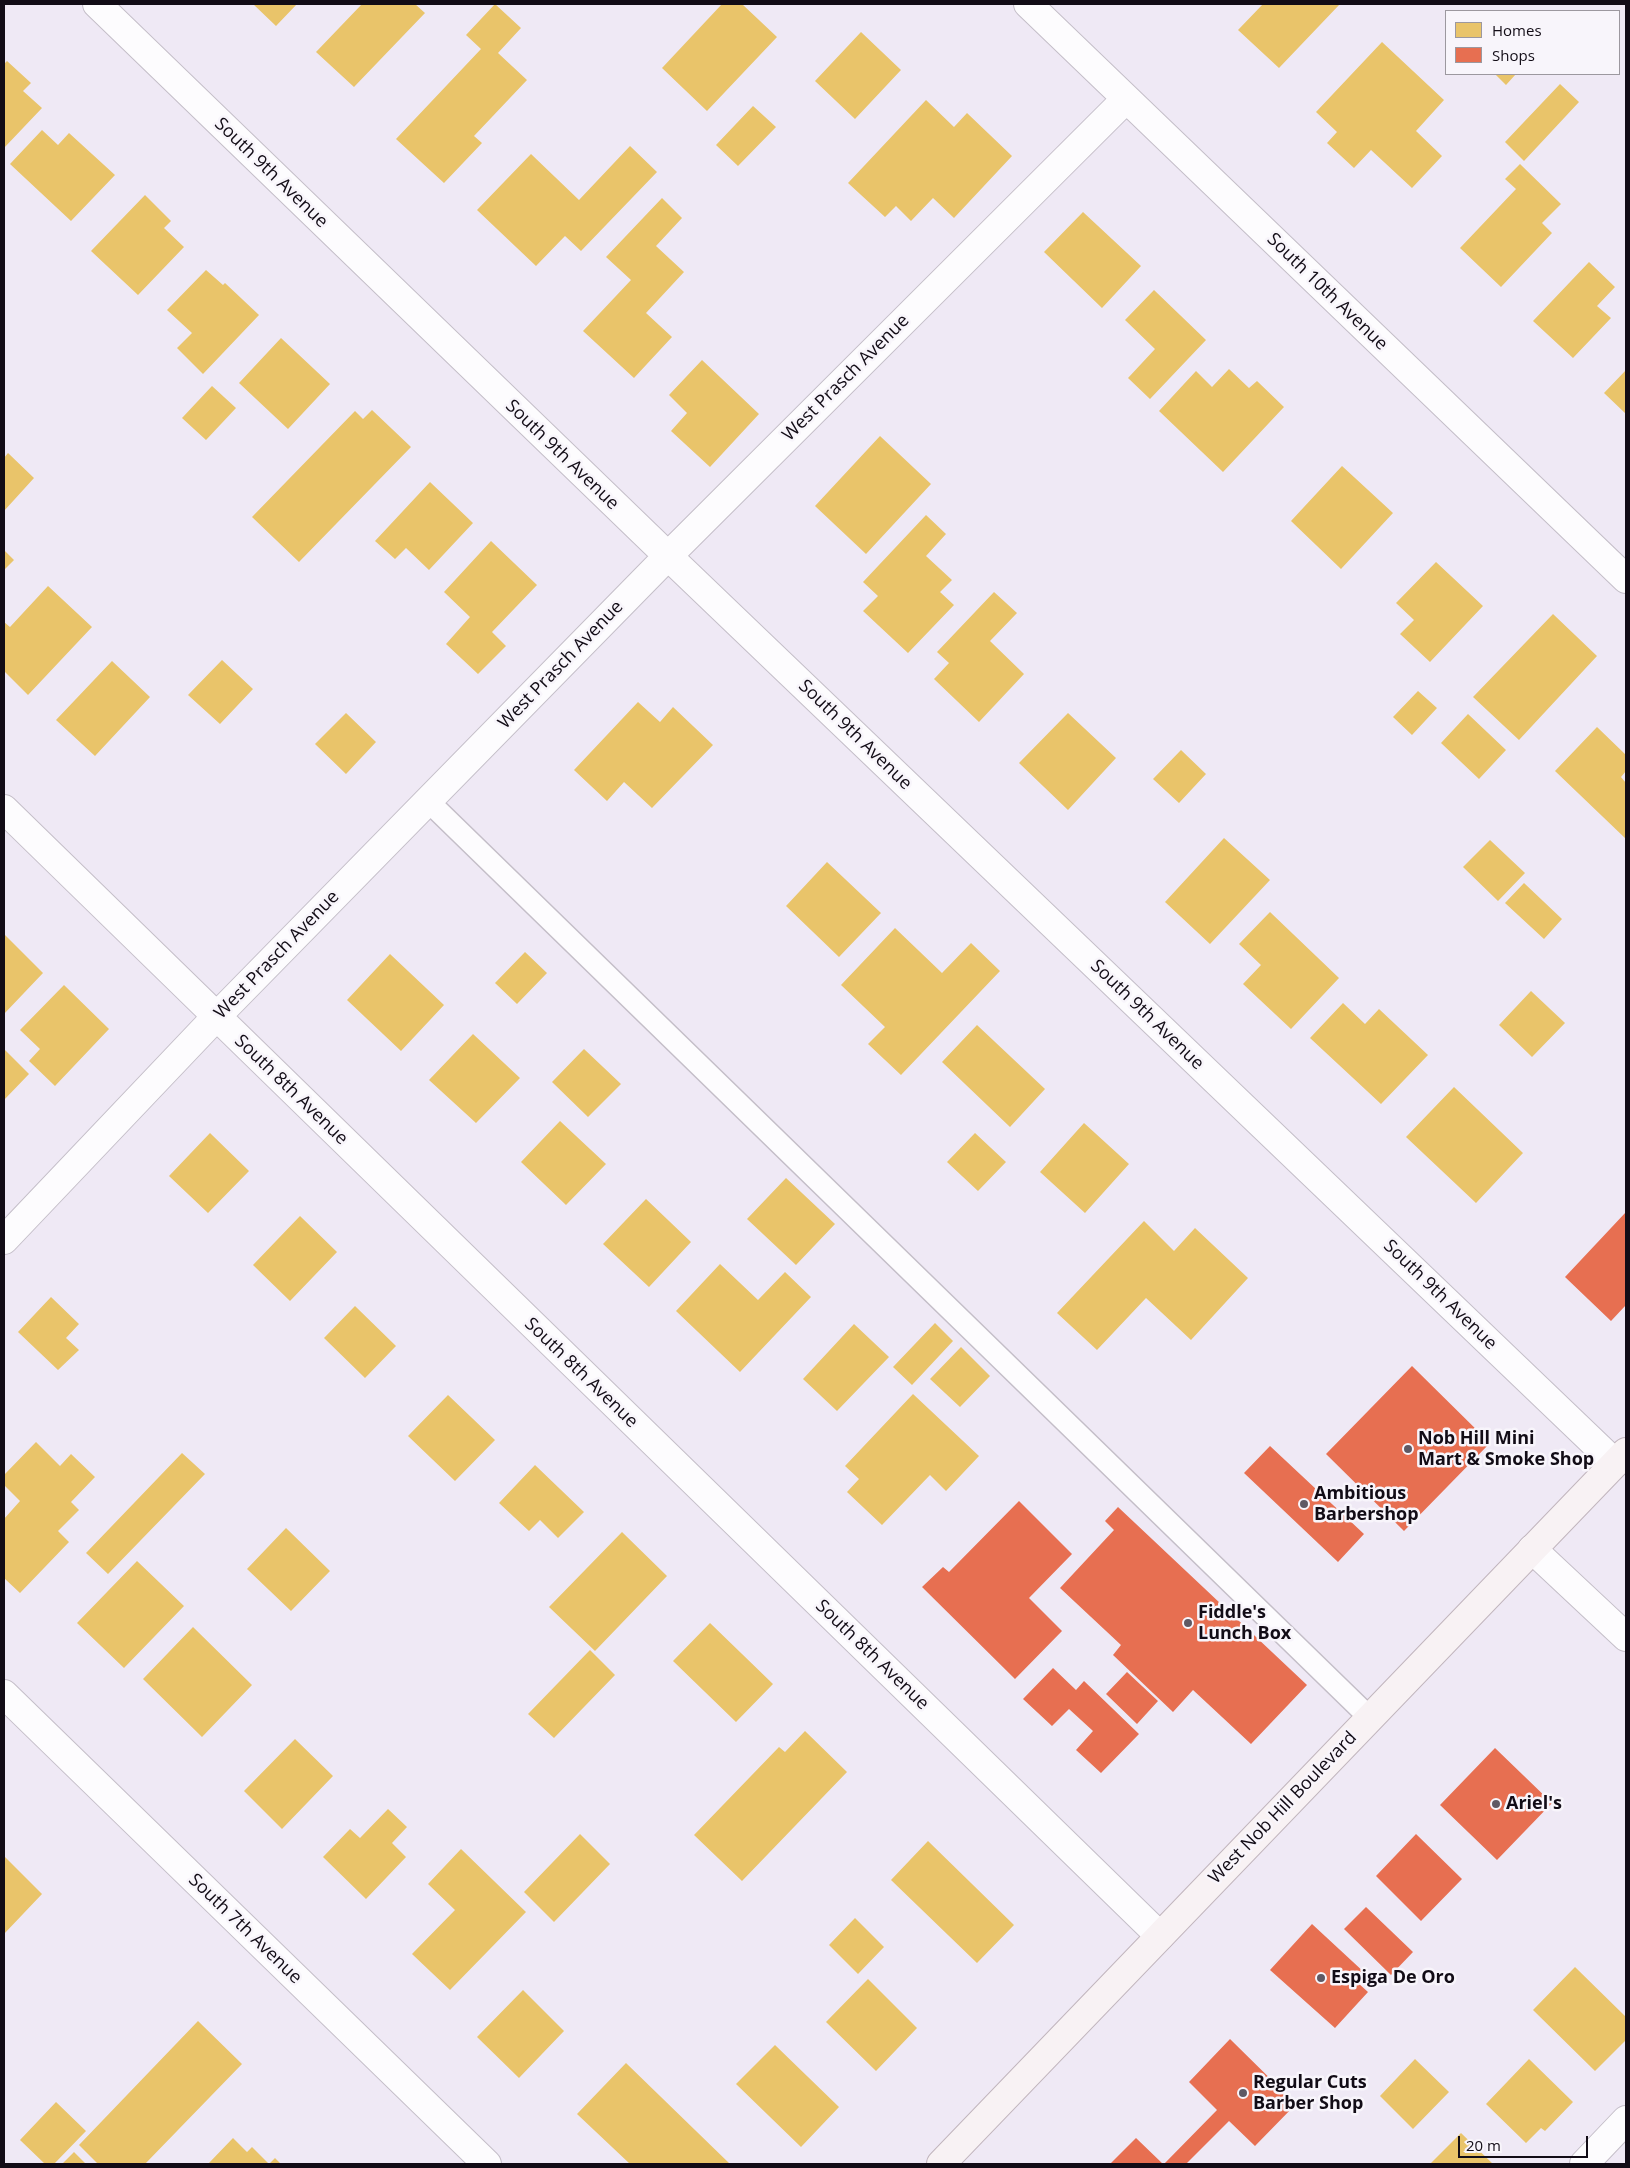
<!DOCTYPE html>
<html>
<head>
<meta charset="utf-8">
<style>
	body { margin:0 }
	#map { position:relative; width:1630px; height:2168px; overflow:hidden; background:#efe9f5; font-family:"Open Sans",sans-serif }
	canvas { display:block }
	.frame { position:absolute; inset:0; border:5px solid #120c16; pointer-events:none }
	.legend { position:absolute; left:1445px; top:10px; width:175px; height:65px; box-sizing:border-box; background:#f8f5fb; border:1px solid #9c989f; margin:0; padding:6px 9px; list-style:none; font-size:15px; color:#120c16 }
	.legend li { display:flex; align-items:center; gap:10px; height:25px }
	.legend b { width:25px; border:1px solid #9c989f }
	.scale { position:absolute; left:1458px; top:2136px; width:130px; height:22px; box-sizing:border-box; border:2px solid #120c16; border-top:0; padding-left:6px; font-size:15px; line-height:18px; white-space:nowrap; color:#120c16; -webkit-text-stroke:4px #f8f5fb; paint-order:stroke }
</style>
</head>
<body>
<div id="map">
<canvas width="1630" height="2168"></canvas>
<div class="frame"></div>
<ul class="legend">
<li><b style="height:14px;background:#e9c46a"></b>Homes</li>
<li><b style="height:14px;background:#e76f51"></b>Shops</li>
</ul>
<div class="scale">20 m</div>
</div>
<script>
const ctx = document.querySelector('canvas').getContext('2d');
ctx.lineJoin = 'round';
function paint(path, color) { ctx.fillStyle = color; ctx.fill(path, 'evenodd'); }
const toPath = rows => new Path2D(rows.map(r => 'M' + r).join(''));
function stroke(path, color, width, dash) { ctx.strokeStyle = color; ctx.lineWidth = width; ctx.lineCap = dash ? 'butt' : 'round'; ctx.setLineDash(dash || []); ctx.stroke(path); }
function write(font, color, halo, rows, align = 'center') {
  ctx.font = font + ' "Open Sans",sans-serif'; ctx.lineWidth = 5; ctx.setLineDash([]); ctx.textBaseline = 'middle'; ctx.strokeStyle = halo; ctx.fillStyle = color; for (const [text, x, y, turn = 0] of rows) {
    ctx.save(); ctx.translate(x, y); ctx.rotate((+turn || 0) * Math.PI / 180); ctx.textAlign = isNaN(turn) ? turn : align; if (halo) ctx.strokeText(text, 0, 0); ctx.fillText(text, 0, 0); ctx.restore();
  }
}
const homes = toPath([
	[253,4,297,4,276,26],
	[362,4,415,4,425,13,354,87,316,52],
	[495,4,521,28,498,53,527,80,474,136,482,143,444,183,396,139,481,49,466,35],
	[722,4,742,4,777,37,707,111,662,68],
	[1263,4,1340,4,1279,68,1238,30],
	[861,32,901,70,855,119,815,81],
	[1382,42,1444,100,1416,131,1442,156,1412,188,1371,150,1354,168,1327,143,1337,132,1316,112],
	[7,61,31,83,23,91,42,108,4,148,4,64],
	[1495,74,1516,74,1506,85],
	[1560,84,1579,102,1524,161,1505,142],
	[926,100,954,127,967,113,1012,156,954,218,933,198,911,221,896,206,885,217,848,183],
	[753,106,776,127,738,166,716,145],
	[42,130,58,145,69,133,115,175,71,221,10,164],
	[630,146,657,172,581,251,565,236,536,266,477,210,531,154,579,200],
	[1520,164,1561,204,1542,223,1552,233,1501,287,1460,248,1516,189,1505,179],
	[145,195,171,221,164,228,184,247,138,295,91,251],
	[662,198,682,218,656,246,684,272,646,313,672,337,634,378,583,331,631,280,606,257],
	[1083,212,1141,266,1102,308,1044,252],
	[1589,262,1615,287,1597,306,1611,318,1573,358,1533,321],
	[206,270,223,285,225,283,259,315,203,374,177,348,192,333,167,310],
	[1154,290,1206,340,1150,399,1128,378,1155,349,1125,320],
	[281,338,330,384,288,429,239,383],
	[702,360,759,414,710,467,671,431,687,413,669,395],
	[1229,369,1249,388,1257,381,1284,407,1223,472,1159,411,1196,371,1212,387],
	[1626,370,1626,414,1604,393],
	[212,386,236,408,206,440,182,418],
	[372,410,411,447,299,562,252,517,355,411,363,419],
	[880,436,931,484,866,554,815,506],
	[8,453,34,478,4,511,4,458],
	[1342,466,1393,513,1341,569,1291,521],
	[430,482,473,523,429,570,406,548,395,559,375,541],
	[926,515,946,534,926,556,952,580,940,592,954,605,908,653,863,611,878,596,863,582],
	[491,541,537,585,492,632,506,646,478,674,446,644,470,617,444,592],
	[4,550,14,560,4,570],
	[1436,562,1483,606,1430,662,1400,634,1414,620,1396,603],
	[48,586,92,627,28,695,4,671,4,622,10,627],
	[994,592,1017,613,990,641,1024,674,979,722,934,679,949,663,937,652],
	[1553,614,1597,656,1519,740,1473,697],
	[222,660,253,689,220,724,188,695],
	[112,661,150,697,95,756,56,720],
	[1418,691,1437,708,1412,735,1393,717],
	[638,702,660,722,673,707,713,745,652,808,624,782,607,801,574,770],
	[346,713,376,742,346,774,315,744],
	[1068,713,1116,758,1068,810,1019,763],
	[1468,714,1506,750,1479,779,1441,743],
	[1597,727,1626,755,1626,771,1621,777,1626,783,1626,839,1555,771],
	[1181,750,1206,774,1179,803,1153,779],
	[1224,838,1270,880,1210,944,1165,902],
	[1490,840,1525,873,1498,901,1463,867],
	[827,862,881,913,839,957,786,906],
	[1524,883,1562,919,1544,939,1505,903],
	[1270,912,1339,978,1291,1029,1243,984,1261,965,1239,944],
	[895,928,942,973,971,943,1000,971,901,1075,868,1044,885,1027,841,985],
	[4,934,43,973,4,1014],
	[525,952,547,973,517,1004,495,983],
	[390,954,444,1005,401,1051,347,1000],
	[64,985,109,1029,55,1086,29,1061,40,1049,20,1030],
	[1531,991,1565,1023,1532,1057,1499,1025],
	[1343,1003,1365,1024,1379,1009,1428,1055,1381,1104,1310,1038],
	[977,1025,1045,1089,1010,1127,942,1062],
	[473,1034,520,1078,476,1123,429,1080],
	[4,1049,29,1074,4,1100],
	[584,1049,621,1084,588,1117,552,1082],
	[1454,1087,1523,1153,1476,1203,1406,1137],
	[560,1121,606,1164,566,1205,521,1162],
	[1084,1123,1129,1164,1085,1213,1040,1172],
	[210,1133,249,1171,208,1213,169,1176],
	[975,1133,1006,1162,978,1191,947,1162],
	[786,1178,835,1224,796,1265,747,1219],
	[646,1199,691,1242,649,1287,603,1244],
	[300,1216,337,1252,290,1301,253,1265],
	[1144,1221,1174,1251,1195,1228,1248,1278,1191,1340,1146,1298,1097,1350,1057,1313],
	[720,1264,758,1300,785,1272,811,1297,740,1372,676,1311],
	[51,1297,79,1324,66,1338,79,1350,58,1370,18,1332],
	[355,1306,396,1346,365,1378,324,1338],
	[935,1323,953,1341,912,1385,893,1367],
	[854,1324,889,1357,837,1411,803,1379],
	[961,1347,990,1376,960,1407,930,1379],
	[913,1394,979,1456,946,1491,930,1475,882,1525,847,1492,859,1479,845,1466],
	[448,1395,495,1440,455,1481,408,1436],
	[36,1442,60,1466,71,1454,95,1477,71,1502,79,1510,58,1531,69,1542,20,1593,4,1578,4,1519,20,1501,4,1485,4,1475],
	[182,1453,205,1474,108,1574,86,1553],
	[535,1465,584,1512,558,1538,540,1520,529,1531,499,1503],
	[286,1528,330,1571,291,1611,247,1569],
	[622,1532,667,1576,595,1651,549,1607],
	[137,1561,184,1606,124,1668,77,1623],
	[710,1623,773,1684,736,1722,673,1661],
	[193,1627,252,1685,202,1737,143,1679],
	[590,1650,615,1675,554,1738,528,1714],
	[805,1731,847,1772,742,1881,694,1835,779,1747,785,1752],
	[295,1739,333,1776,282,1829,244,1791],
	[388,1809,407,1827,392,1843,406,1857,366,1899,323,1857,350,1829,360,1838],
	[580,1834,610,1864,554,1922,524,1892],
	[928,1841,1014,1925,977,1963,891,1880],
	[461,1849,526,1912,450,1990,412,1954,455,1910,428,1884],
	[4,1856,42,1894,4,1934],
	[855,1918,884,1947,858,1974,829,1945],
	[1575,1967,1626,2017,1626,2040,1595,2071,1533,2010],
	[868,1979,917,2028,876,2071,826,2022],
	[523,1990,564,2031,519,2078,477,2037],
	[198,2021,242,2064,145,2164,98,2164,79,2145],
	[775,2045,839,2107,801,2147,736,2084],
	[1415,2059,1449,2092,1413,2129,1380,2096],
	[1529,2059,1573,2102,1545,2131,1541,2128,1526,2143,1486,2104],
	[626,2063,730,2164,630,2164,577,2114],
	[56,2102,86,2131,54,2164,45,2164,20,2140],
	[1461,2133,1493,2164,1430,2164],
	[233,2138,247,2152,252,2147,269,2164,275,2158,281,2164,208,2164],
	[74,2152,86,2164,62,2164]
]);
const shops = toPath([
	[1626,1212,1626,1305,1611,1321,1565,1277],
	[1412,1366,1490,1443,1404,1531,1326,1454],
	[1270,1446,1364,1534,1338,1562,1244,1473],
	[1019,1501,1072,1554,1029,1598,1062,1631,1015,1679,922,1587,943,1567,949,1572],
	[1118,1507,1307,1685,1251,1744,1193,1690,1173,1712,1113,1655,1121,1645,1060,1588,1114,1530,1105,1521],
	[1053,1668,1076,1690,1084,1681,1139,1734,1101,1773,1076,1750,1093,1731,1069,1709,1052,1726,1023,1699],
	[1127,1672,1158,1701,1137,1724,1106,1694],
	[1495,1748,1552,1803,1497,1860,1440,1805],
	[1416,1834,1462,1879,1421,1921,1376,1876],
	[1366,1907,1413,1952,1391,1975,1344,1929],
	[1312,1924,1366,1974,1358,1983,1368,1992,1335,2028,1270,1970],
	[1230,2039,1296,2104,1255,2146,1229,2121,1186,2164,1164,2164,1217,2110,1189,2082],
	[1136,2138,1163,2164,1110,2164]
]);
const service = toPath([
	[428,801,1370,1718]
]);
const minor = toPath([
	[97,4,668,556,1615,1463],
	[1028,4,1626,579],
	[4,809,1160,1936],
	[4,1240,216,1017,668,556,1126,99],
	[1532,1549,1626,1637],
	[4,1694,487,2164],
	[1584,2164,1626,2120]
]);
const primary = toPath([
	[941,2164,1626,1452]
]);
const markers = [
	[1408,1449,5,"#5f5964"],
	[1304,1504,5,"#5f5964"],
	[1188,1623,5,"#5f5964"],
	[1496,1804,5,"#5f5964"],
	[1321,1978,5,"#5f5964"],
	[1243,2093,5,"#5f5964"]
];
const streetNames = [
	["South 9th Avenue",271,173,44],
	["South 10th Avenue",1327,292,44],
	["West Prasch Avenue",846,378,-45],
	["South 9th Avenue",562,455,44],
	["West Prasch Avenue",561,665,-46],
	["South 9th Avenue",855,735,44],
	["West Prasch Avenue",277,955,-46],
	["South 9th Avenue",1147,1015,44],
	["South 8th Avenue",291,1090,44],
	["South 9th Avenue",1440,1295,44],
	["South 8th Avenue",581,1373,44],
	["South 8th Avenue",872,1655,44],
	["West Nob Hill Boulevard",1283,1808,-46],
	["South 7th Avenue",245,1929,44]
];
const poiNames = [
	["Nob Hill Mini",1418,1439],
	["Mart & Smoke Shop",1418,1460],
	["Ambitious",1314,1494],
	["Barbershop",1314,1515],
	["Fiddle's",1198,1613],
	["Lunch Box",1198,1634],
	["Ariel's",1506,1804],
	["Espiga De Oro",1331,1978],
	["Regular Cuts",1253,2083],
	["Barber Shop",1253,2104]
];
paint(homes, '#e9c46a');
paint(shops, '#e76f51');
stroke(service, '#c4bec8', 24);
stroke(minor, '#c4bec8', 30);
stroke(primary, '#c1b5bd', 30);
stroke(service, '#fdfcfe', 21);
stroke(minor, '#fdfcfe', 28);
stroke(primary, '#f8f2f4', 28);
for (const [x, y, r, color] of markers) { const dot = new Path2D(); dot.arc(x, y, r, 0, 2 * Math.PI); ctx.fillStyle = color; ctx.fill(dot); stroke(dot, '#f8f5fb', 2); }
write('18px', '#120c16', '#f8f5fb', streetNames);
write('bold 18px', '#120c16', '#f8f5fb', poiNames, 'left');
</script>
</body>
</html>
